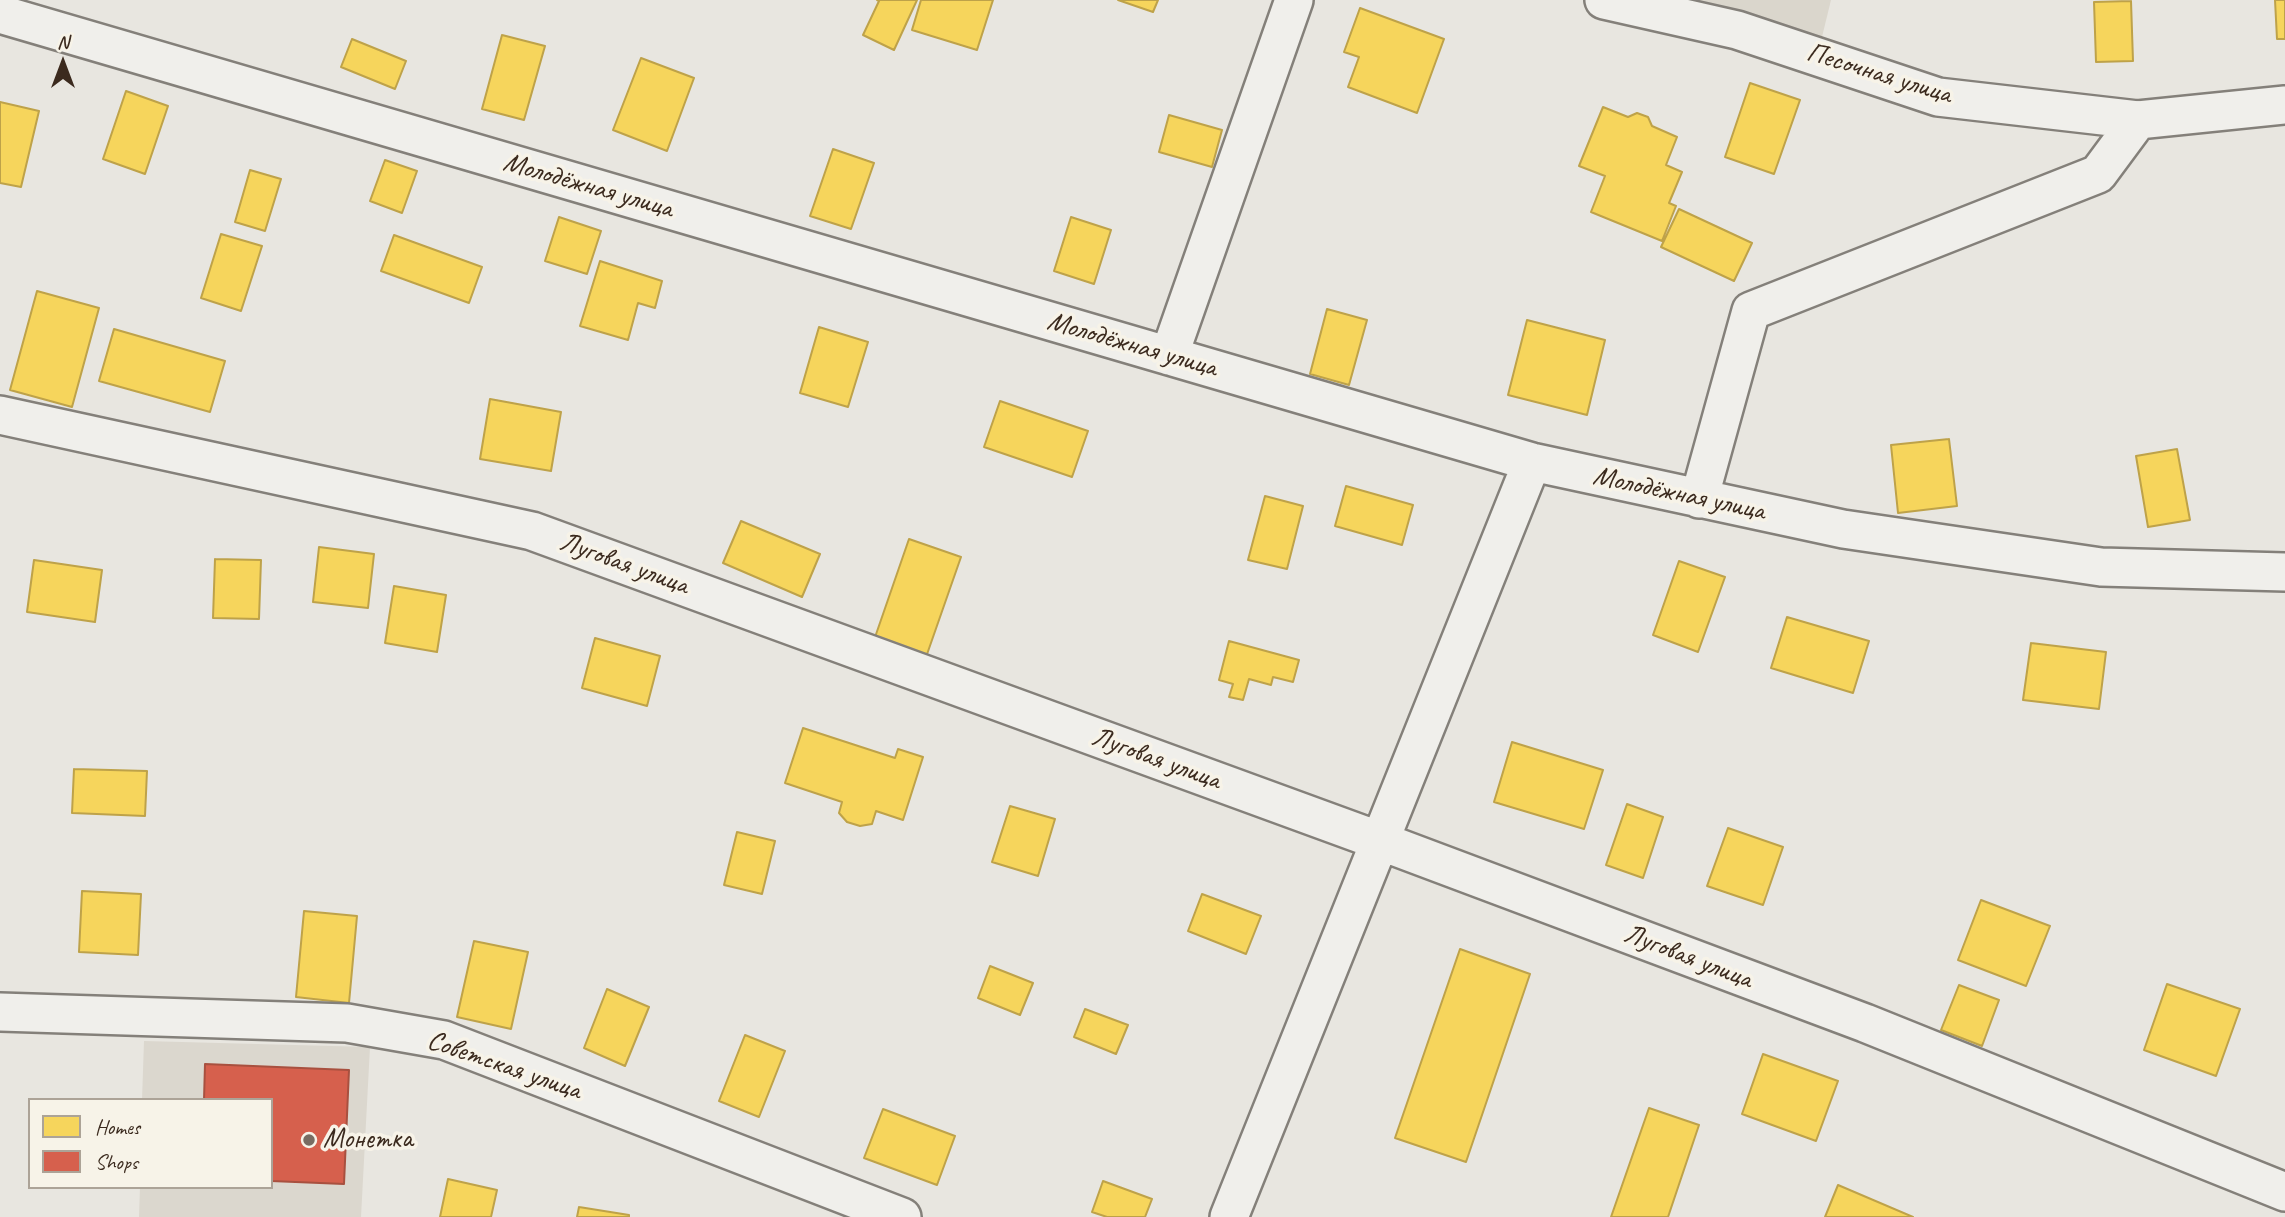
<!DOCTYPE html>
<html>
<head>
<meta charset="utf-8">
<style>
	body { margin:0 }
	#map { position:relative; width:2285px; height:1217px; overflow:hidden; background:#e8e6e0; font-family:Caveat,sans-serif }
	canvas { display:block }
	.legend { position:absolute; left:28px; top:1098px; width:245px; height:91px; box-sizing:border-box; background:#f7f3e8; border:2px solid #aca397; margin:0; padding:9px 12px; list-style:none; font-size:21px; color:#3b2a1e }
	.legend li { display:flex; align-items:center; gap:14px; height:35px }
	.legend b { width:35px; border:2px solid #aca397 }
	.north { position:absolute; left:28px; top:28px; width:70px; height:70px; -webkit-text-stroke:5px #f7f3e8; paint-order:stroke; rotate:0deg; font-size:19px; font-weight:700; line-height:28px; text-align:center; color:#3b2a1e }
	.north::after { content:''; display:block; margin:auto; width:24px; height:32px; background:#3b2a1e; clip-path:polygon(50% 0,100% 100%,50% 72%,0 100%) }
</style>
</head>
<body>
<div id="map">
<canvas width="2285" height="1217"></canvas>
<ul class="legend">
<li><b style="height:19px;background:#f6d55c"></b>Homes</li>
<li><b style="height:19px;background:#d6604d"></b>Shops</li>
</ul>
<div class="north">N</div>
</div>
<script>
const ctx = document.querySelector('canvas').getContext('2d');
ctx.lineJoin = 'round';
function paint(path, color) { ctx.fillStyle = color; ctx.fill(path, 'evenodd'); }
const toPath = rows => new Path2D(rows.map(r => 'M' + r).join(''));
function stroke(path, color, width, dash) { ctx.strokeStyle = color; ctx.lineWidth = width; ctx.lineCap = dash ? 'butt' : 'round'; ctx.setLineDash(dash || []); ctx.stroke(path); }
function write(font, color, halo, rows, align = 'center') {
  ctx.font = font + ' Caveat,sans-serif'; ctx.lineWidth = 7; ctx.setLineDash([]); ctx.textBaseline = 'middle'; ctx.strokeStyle = halo; ctx.fillStyle = color; for (const [text, x, y, turn = 0] of rows) {
    ctx.save(); ctx.translate(x, y); ctx.rotate((+turn || 0) * Math.PI / 180); ctx.textAlign = isNaN(turn) ? turn : align; if (halo) ctx.strokeText(text, 0, 0); ctx.fillText(text, 0, 0); ctx.restore();
  }
}
const built = toPath([
	[144,1041,370,1047,361,1217,139,1217,140,1187,271,1187,271,1100,142,1100]
]);
const green = toPath([
	[1679,0,1831,0,1822,37]
]);
const homes = toPath([
	[877,0,917,0,894,50,863,35,879,1,877,0],
	[921,0,993,0,977,50,912,30,921,0],
	[1118,0,1158,0,1153,12,1118,0],
	[2275,0,2285,0,2285,39,2277,39,2275,0],
	[2131,1,2133,61,2096,62,2094,2,2131,1],
	[1360,8,1444,39,1417,113,1348,87,1359,57,1344,52,1360,8],
	[502,35,545,46,524,120,482,109,502,35],
	[352,39,406,61,395,89,341,67,352,39],
	[641,58,694,78,667,151,613,130,641,58],
	[1750,83,1800,100,1774,174,1725,157,1750,83],
	[126,91,168,106,145,174,103,159,126,91],
	[0,102,39,111,21,187,0,183,0,102],
	[1603,107,1628,117,1637,113,1648,117,1652,126,1677,137,1666,165,1682,172,1669,203,1676,206,1662,241,1591,212,1605,176,1579,166,1603,107],
	[1169,115,1222,130,1212,167,1159,152,1169,115],
	[833,149,874,163,851,229,810,216,833,149],
	[385,160,417,171,402,213,370,201,385,160],
	[250,170,281,179,265,231,235,222,250,170],
	[1679,209,1752,243,1734,281,1661,247,1679,209],
	[559,217,601,231,587,274,545,261,559,217],
	[1071,217,1111,230,1094,284,1054,271,1071,217],
	[221,234,262,246,241,311,201,298,221,234],
	[394,235,482,267,469,303,381,271,394,235],
	[600,261,662,281,655,308,638,303,628,340,580,326,600,261],
	[37,291,99,308,72,407,10,390,37,291],
	[1327,309,1367,320,1349,385,1310,374,1327,309],
	[1527,320,1605,340,1587,415,1508,395,1527,320],
	[819,327,868,342,848,407,800,393,819,327],
	[114,329,225,361,210,412,99,381,114,329],
	[490,399,561,412,551,471,480,459,490,399],
	[1000,401,1088,431,1072,477,984,447,1000,401],
	[1949,439,1957,506,1898,513,1891,445,1949,439],
	[2177,449,2190,520,2148,527,2136,456,2177,449],
	[1346,486,1413,505,1402,545,1335,526,1346,486],
	[1265,496,1303,506,1287,569,1248,560,1265,496],
	[741,521,820,554,802,597,723,563,741,521],
	[909,539,961,557,925,660,873,643,909,539],
	[319,547,374,554,368,608,313,602,319,547],
	[215,559,261,560,259,619,213,618,215,559],
	[34,560,102,570,95,622,27,612,34,560],
	[1679,561,1725,577,1698,652,1653,635,1679,561],
	[394,586,446,595,437,652,385,643,394,586],
	[1787,617,1869,641,1853,693,1771,668,1787,617],
	[595,638,660,656,647,706,582,688,595,638],
	[1229,641,1299,660,1293,682,1273,677,1271,685,1249,679,1243,700,1229,697,1233,684,1219,680,1229,641],
	[2031,643,2106,652,2099,709,2023,700,2031,643],
	[803,728,895,758,898,749,923,757,903,820,876,811,872,824,860,826,847,822,839,813,842,802,785,783,803,728],
	[1512,742,1603,770,1584,829,1494,802,1512,742],
	[74,769,147,771,145,816,72,813,74,769],
	[1627,804,1663,817,1643,878,1606,865,1627,804],
	[1010,806,1055,819,1038,876,992,862,1010,806],
	[1728,828,1783,847,1763,905,1707,886,1728,828],
	[737,832,775,841,762,894,724,885,737,832],
	[82,891,141,894,138,955,79,952,82,891],
	[1202,894,1261,916,1246,954,1188,931,1202,894],
	[1981,900,2050,926,2026,986,1958,960,1981,900],
	[304,911,357,916,349,1003,296,997,304,911],
	[474,941,528,952,511,1029,457,1017,474,941],
	[1460,949,1530,974,1466,1162,1395,1138,1460,949],
	[990,966,1033,983,1020,1015,978,998,990,966],
	[2167,984,2240,1009,2216,1076,2144,1050,2167,984],
	[1959,985,1999,1000,1982,1046,1941,1030,1959,985],
	[607,989,649,1007,625,1066,584,1048,607,989],
	[1085,1009,1128,1025,1116,1054,1074,1037,1085,1009],
	[745,1035,785,1051,759,1117,719,1101,745,1035],
	[1763,1054,1838,1081,1816,1141,1742,1114,1763,1054],
	[1649,1108,1699,1125,1668,1217,1611,1217,1649,1108],
	[883,1109,955,1136,937,1185,864,1158,883,1109],
	[448,1179,497,1190,491,1217,440,1217,448,1179],
	[1103,1181,1152,1199,1145,1217,1107,1217,1092,1212,1103,1181],
	[1838,1185,1913,1217,1825,1217,1838,1185],
	[579,1207,629,1215,629,1217,577,1217,579,1207]
]);
const shops = toPath([
	[205,1064,349,1070,344,1184,271,1181,271,1100,204,1100,205,1064]
]);
const minor = toPath([
	[1604,0,1737,30,1938,97,2138,120,2285,105],
	[0,14,1532,462,1843,529,2101,567,2285,572],
	[1169,356,1294,0],
	[0,415,532,531,1380,841,1865,1023,2285,1192],
	[1699,499,1751,311,2098,174,2138,120],
	[0,1012,347,1023,444,1040,902,1217],
	[1229,1217,1532,462]
]);
const markers = [
	[309,1140,7,"#786c62"]
];
const streetNames = [
	["Песочная улица",1879,74,17],
	["Молодёжная улица",588,186,16],
	["Молодёжная улица",1132,345,16],
	["Молодёжная улица",1679,494,12],
	["Луговая улица",624,564,20],
	["Луговая улица",1156,759,20],
	["Луговая улица",1688,957,21],
	["Советская улица",504,1066,19]
];
const poiNames = [
	["Монетка",323,1140]
];
paint(built, '#dbd7ce');
paint(green, '#dad6cc');
paint(homes, '#f6d55c');
stroke(homes, '#bea249', 2);
paint(shops, '#d6604d');
stroke(shops, '#a8503f', 2);
stroke(minor, '#84807a', 42);
stroke(minor, '#f0efeb', 37);
for (const [x, y, r, color] of markers) { const dot = new Path2D(); dot.arc(x, y, r, 0, 2 * Math.PI); ctx.fillStyle = color; ctx.fill(dot); stroke(dot, '#f7f3e8', 2.5); }
write('28px', '#3b2a1e', '#f7f3e8', streetNames);
write('28px', '#3b2a1e', '#f7f3e8', poiNames, 'left');
</script>
</body>
</html>
